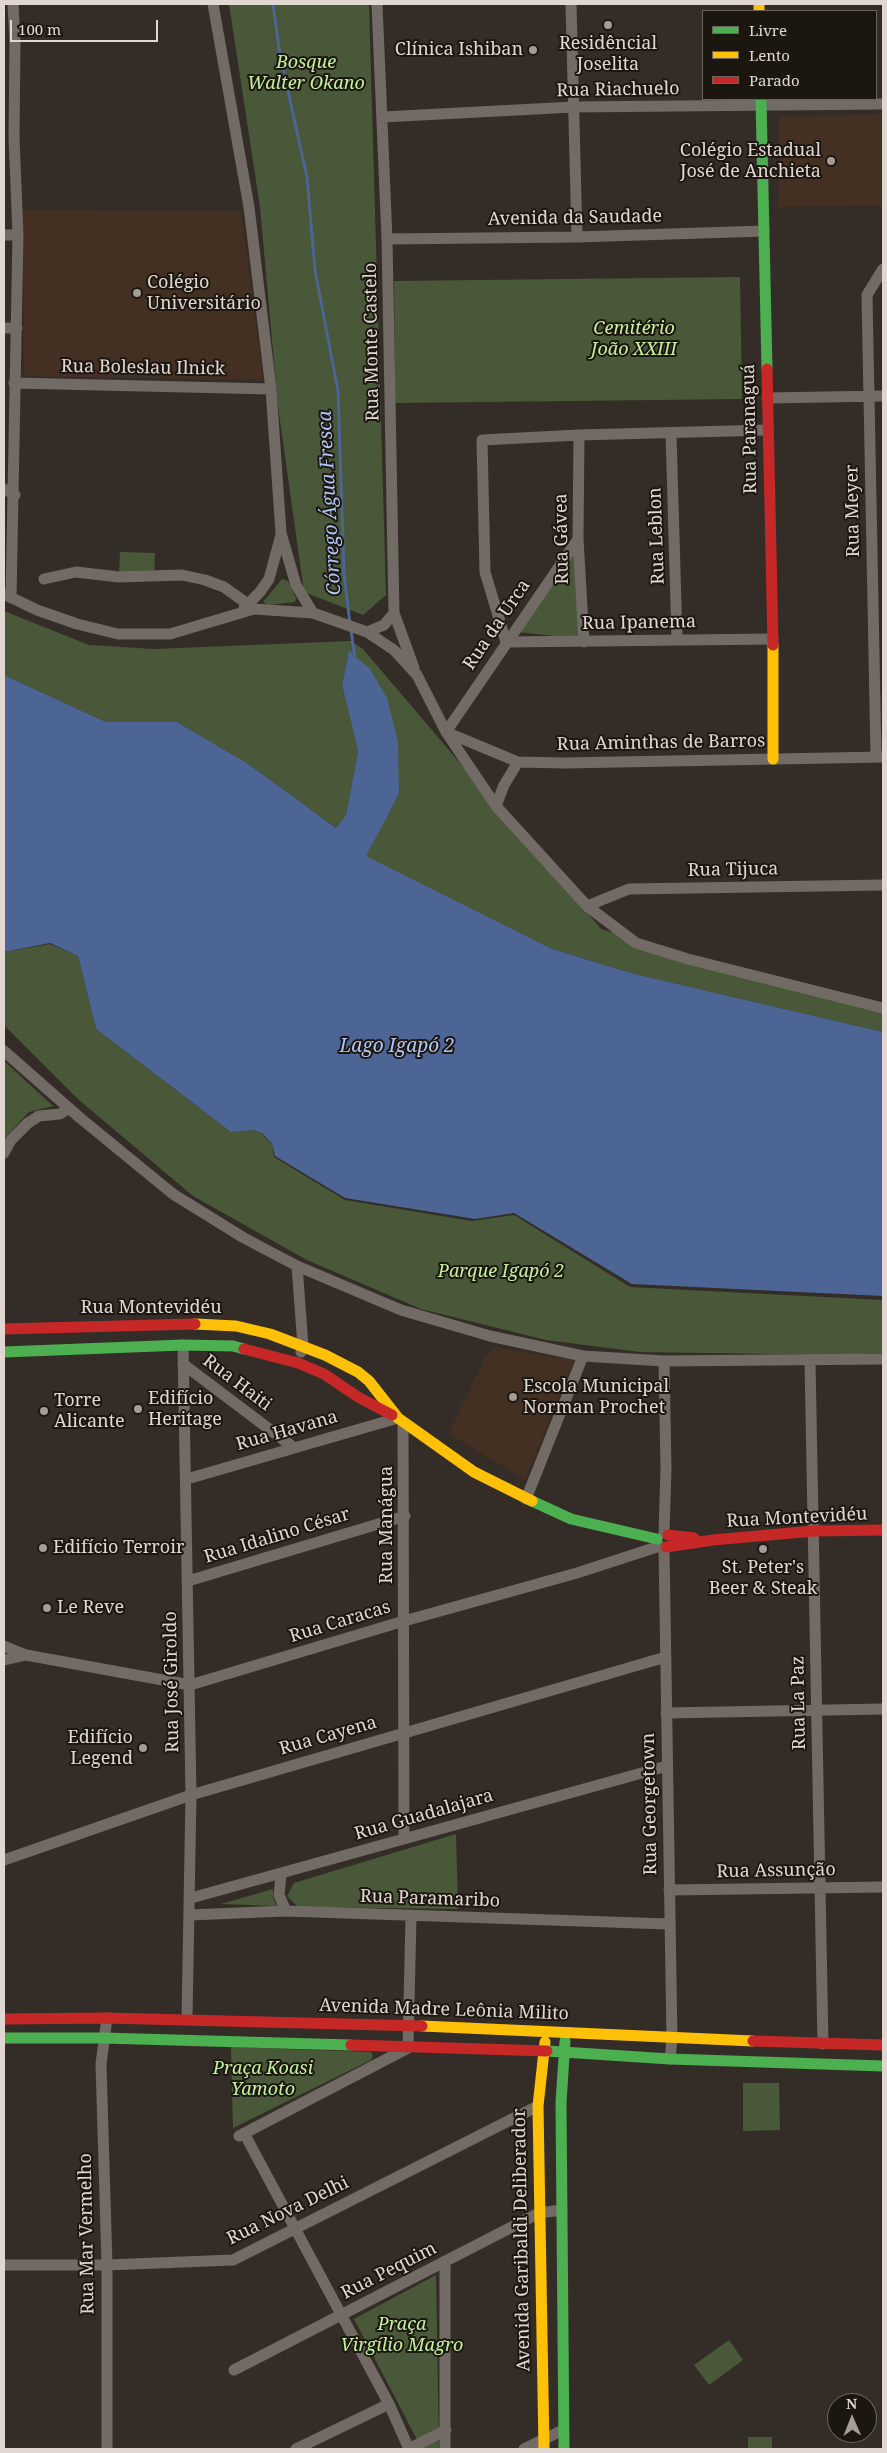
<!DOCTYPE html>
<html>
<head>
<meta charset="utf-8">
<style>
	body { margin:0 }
	#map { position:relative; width:887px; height:2453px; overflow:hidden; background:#342d27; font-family:"Noto Serif",serif }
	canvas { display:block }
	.frame { position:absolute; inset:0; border:5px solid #e1d7d0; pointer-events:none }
	.legend { position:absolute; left:702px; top:10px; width:175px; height:90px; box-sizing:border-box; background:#1c1611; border:1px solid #6b635d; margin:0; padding:6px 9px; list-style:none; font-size:15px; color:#e1d7d0 }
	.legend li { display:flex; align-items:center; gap:10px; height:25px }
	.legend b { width:25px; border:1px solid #6b635d }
	.north { position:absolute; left:827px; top:2393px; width:50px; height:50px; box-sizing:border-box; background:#1c1611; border:1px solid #6b635d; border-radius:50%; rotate:359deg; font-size:14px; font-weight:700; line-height:20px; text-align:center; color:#e1d7d0 }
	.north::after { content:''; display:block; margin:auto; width:18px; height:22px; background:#a49c95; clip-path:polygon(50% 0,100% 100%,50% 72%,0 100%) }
	.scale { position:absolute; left:10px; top:20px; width:148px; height:22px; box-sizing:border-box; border:2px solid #e1d7d0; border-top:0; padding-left:6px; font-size:15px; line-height:18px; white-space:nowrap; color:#e1d7d0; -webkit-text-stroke:4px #1c1611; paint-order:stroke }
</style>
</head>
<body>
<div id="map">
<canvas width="887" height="2453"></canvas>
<div class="frame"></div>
<ul class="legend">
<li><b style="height:6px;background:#4caf50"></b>Livre</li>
<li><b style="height:6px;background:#ffc107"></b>Lento</li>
<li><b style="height:6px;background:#c62828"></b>Parado</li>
</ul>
<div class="north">N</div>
<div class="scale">100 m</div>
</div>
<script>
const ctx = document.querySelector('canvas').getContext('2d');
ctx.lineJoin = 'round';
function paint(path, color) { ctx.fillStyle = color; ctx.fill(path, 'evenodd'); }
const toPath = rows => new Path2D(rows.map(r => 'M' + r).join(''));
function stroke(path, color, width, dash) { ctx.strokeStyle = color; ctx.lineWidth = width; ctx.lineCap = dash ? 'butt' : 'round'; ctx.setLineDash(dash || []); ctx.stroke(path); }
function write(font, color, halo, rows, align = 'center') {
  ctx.font = font + ' "Noto Serif",serif'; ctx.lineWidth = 4; ctx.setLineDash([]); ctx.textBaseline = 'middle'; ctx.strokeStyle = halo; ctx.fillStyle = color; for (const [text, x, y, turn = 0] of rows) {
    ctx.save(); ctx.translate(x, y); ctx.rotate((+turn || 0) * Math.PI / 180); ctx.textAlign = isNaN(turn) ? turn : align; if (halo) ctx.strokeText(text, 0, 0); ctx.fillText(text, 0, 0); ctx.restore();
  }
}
const built = toPath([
	[883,114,883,205,779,207,779,117],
	[23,210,241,211,263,380,24,376],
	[495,1347,574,1360,525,1480,449,1433,486,1356]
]);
const green = toPath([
	[229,4,369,4,386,595,363,615,304,592,278,406,260,207],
	[740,277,742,399,395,403,394,281],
	[574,550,582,639,518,632],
	[120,552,155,553,154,575,119,574],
	[282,579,288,581,296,598,295,602,268,605,263,602],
	[4,611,89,645,154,649,351,641,363,649,601,929,883,1011,883,1032,635,974,552,949,365,856,399,794,349,651,342,685,358,751,346,815,336,828,247,763,177,722,106,722,4,675],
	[50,944,78,956,96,1029,231,1132,254,1130,262,1134,272,1145,274,1157,345,1200,472,1221,514,1215,630,1287,883,1300,883,1353,834,1355,640,1352,546,1340,421,1309,307,1260,193,1196,79,1100,4,1025,4,952],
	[4,1061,53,1106,29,1112,4,1139],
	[456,1834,458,1909,298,1907,287,1896,294,1883],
	[273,1889,273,1898,277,1906,221,1904],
	[231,2047,371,2052,373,2056,371,2060,233,2128],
	[743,2083,779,2083,780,2130,743,2131],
	[436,2275,439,2449,422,2449,354,2319],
	[729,2340,743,2360,709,2385,694,2365],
	[748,2437,772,2437,772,2449,748,2449]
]);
const water = toPath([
	[349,651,370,669,387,698,398,742,399,794,366,856,552,949,635,974,883,1032,883,1296,632,1284,514,1213,475,1219,345,1198,275,1156,272,1144,263,1134,254,1130,231,1132,96,1029,78,956,50,943,4,952,4,675,106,722,177,722,247,763,336,828,346,815,358,751,342,685]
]);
const stream = toPath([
	[273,4,280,55,307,177,315,270,338,391,344,574,350,624],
	[351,630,355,659]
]);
const street = toPath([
	[213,4,249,207,271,389,281,533,296,585,313,613],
	[377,4,387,239,394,613,414,668],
	[571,4,577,237],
	[383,117,573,107,883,104],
	[4,235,18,235],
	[387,239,577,237,764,231],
	[4,328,17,328],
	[14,383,271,389],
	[767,398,883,396],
	[671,433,677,639],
	[579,435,578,539,584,642],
	[4,489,15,495],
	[44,579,76,572,119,577,182,575,205,580,224,587,249,605],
	[4,594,37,610,77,624,118,634,170,634,254,609,313,613,367,632,394,650,417,675,446,732,496,806,587,906,636,943,688,959,883,1008],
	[11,598,18,235,14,138,15,44,13,4],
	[244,608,260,592,269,579,281,535],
	[367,632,384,625,394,613],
	[506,642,485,572,482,440,579,435,767,430],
	[506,642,773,639],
	[446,732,518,762,565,763,882,757],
	[446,732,578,539],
	[876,757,867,295,883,269],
	[496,806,504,785,518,762],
	[587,906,629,889,883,885],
	[4,1051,79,1117,173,1194,244,1238,297,1266,401,1310,490,1336,583,1356,664,1361,883,1359],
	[4,1153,11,1140,28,1123,39,1116,60,1114,69,1108],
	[297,1266,303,1346,301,1352],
	[183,1345,191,1795,187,2019],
	[810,1361,823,2044],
	[183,1364,293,1447],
	[403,1422,404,1837],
	[187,1479,398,1418],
	[526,1499,583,1356],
	[664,1533,666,1468,664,1361],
	[664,1548,672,2039,670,2059],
	[188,1581,405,1516],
	[4,1646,26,1655,190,1685,404,1621,577,1573,660,1546],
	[4,1660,26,1655],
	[666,1713,883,1709],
	[4,1860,191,1795,666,1657],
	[281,1874,279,1895,286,1911],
	[669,1890,883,1887],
	[191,1898,667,1766],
	[190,1915,286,1911,668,1924],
	[244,2133,389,2404,409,2449],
	[239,2136,408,2048,411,1916],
	[445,2261,445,2449],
	[4,2265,107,2265,233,2260,538,2106],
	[234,2370,539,2213,562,2210],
	[107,2449,107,2265,101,2064,107,2018],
	[296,2449,389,2404],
	[409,2449,446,2430],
	[524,2449,563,2430]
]);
const fast = toPath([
	[761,99,767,369],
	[4,1352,183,1345,233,1346,244,1349],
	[532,1501,571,1519,657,1539],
	[4,2038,103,2038,351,2045],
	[547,2051,670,2059,883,2066],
	[564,2449,561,2103,565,2041]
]);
const slow = toPath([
	[759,4,759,11],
	[773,645,773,759],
	[195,1324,236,1326,270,1334,325,1355,358,1372,369,1381,398,1418,474,1472,532,1501],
	[422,2026,753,2041],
	[544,2449,538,2106,545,2042]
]);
const jam = toPath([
	[767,369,773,645],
	[4,1329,195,1324],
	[244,1349,298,1363,324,1374,358,1397,392,1415],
	[668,1535,694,1538],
	[666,1547,713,1540,814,1531,883,1530],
	[4,2019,107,2018,422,2026],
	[753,2041,883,2045],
	[351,2045,547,2051]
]);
const markers = [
	[608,25,5,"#a49c95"],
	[533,50,5,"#a49c95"],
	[831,161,5,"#a49c95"],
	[137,293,5,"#a49c95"],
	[513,1397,5,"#a49c95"],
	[138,1409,5,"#a49c95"],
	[44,1411,5,"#a49c95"],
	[43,1548,5,"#a49c95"],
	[763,1549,5,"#a49c95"],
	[47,1608,5,"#a49c95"],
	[143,1748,5,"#a49c95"]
];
const poiNames = [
	["Residêncial",608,44,"center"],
	["Joselita",608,65,"center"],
	["Clínica Ishiban",523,50,"right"],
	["Colégio Estadual",821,151,"right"],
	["José de Anchieta",821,172,"right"],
	["Colégio",147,283],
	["Universitário",147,304],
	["Escola Municipal",523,1387],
	["Norman Prochet",523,1408],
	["Edifício",148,1399],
	["Heritage",148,1420],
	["Torre",54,1401],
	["Alicante",54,1422],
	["Edifício Terroir",53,1548],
	["St. Peter's",763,1568,"center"],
	["Beer & Steak",763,1589,"center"],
	["Le Reve",57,1608],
	["Edifício",133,1738,"right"],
	["Legend",133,1759,"right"]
];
const parkNames = [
	["Bosque",306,63],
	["Walter Okano",306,84],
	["Cemitério",634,329],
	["João XXIII",634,350],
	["Parque Igapó 2",501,1272],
	["Praça Koasi",263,2069],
	["Yamoto",263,2090],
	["Praça",402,2325],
	["Virgílio Magro",402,2346]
];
const streetNames = [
	["Rua Riachuelo",618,90,-1],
	["Avenida da Saudade",575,218,-1],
	["Rua Monte Castelo",372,342,-91],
	["Rua Boleslau Ilnick",143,368,1],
	["Rua Paranaguá",750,429,-91],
	["Rua Meyer",853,511,-91],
	["Rua Leblon",657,536,-92],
	["Rua Gávea",562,539,-91],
	["Rua Ipanema",639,623,-1],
	["Rua da Urca",497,625,-56],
	["Rua Aminthas de Barros",661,743,-1],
	["Rua Tijuca",733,870,-1],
	["Rua Montevidéu",151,1308],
	["Rua Haiti",237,1383,37],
	["Rua Havana",287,1431,-16],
	["Rua Montevidéu",797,1518,-3],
	["Rua Manágua",387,1525,-90],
	["Rua Idalino César",277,1536,-17],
	["Rua Caracas",340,1622,-17],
	["Rua José Giroldo",172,1682,-91],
	["Rua La Paz",799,1703,-91],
	["Rua Cayena",328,1736,-16],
	["Rua Georgetown",650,1804,-91],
	["Rua Guadalajara",424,1815,-16],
	["Rua Assunção",776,1871,-1],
	["Rua Paramaribo",430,1899,2],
	["Avenida Madre Leônia Milito",444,2010,2],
	["Rua Nova Delhi",288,2211,-26],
	["Rua Mar Vermelho",87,2234,-91],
	["Avenida Garibaldi Deliberador",522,2240,-91],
	["Rua Pequim",389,2271,-27]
];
const waterNames = [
	["Córrego Água Fresca",330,503,-93],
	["Lago Igapó 2",397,1047]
];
paint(built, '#433023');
paint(green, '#495838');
paint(water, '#4d6594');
stroke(stream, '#4d6594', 3);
stroke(street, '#726a64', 11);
stroke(fast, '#4caf50', 11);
stroke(slow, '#ffc107', 11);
stroke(jam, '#c62828', 11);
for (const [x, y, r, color] of markers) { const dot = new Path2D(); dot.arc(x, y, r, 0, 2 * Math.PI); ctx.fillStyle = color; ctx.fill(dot); stroke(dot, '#1c1611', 2); }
write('18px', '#e1d7d0', '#1c1611', poiNames, 'left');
write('italic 18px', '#c4f19c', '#1c1611', parkNames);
write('18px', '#e1d7d0', '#1c1611', streetNames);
write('italic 19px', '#afc7f6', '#1c1611', waterNames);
</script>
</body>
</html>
